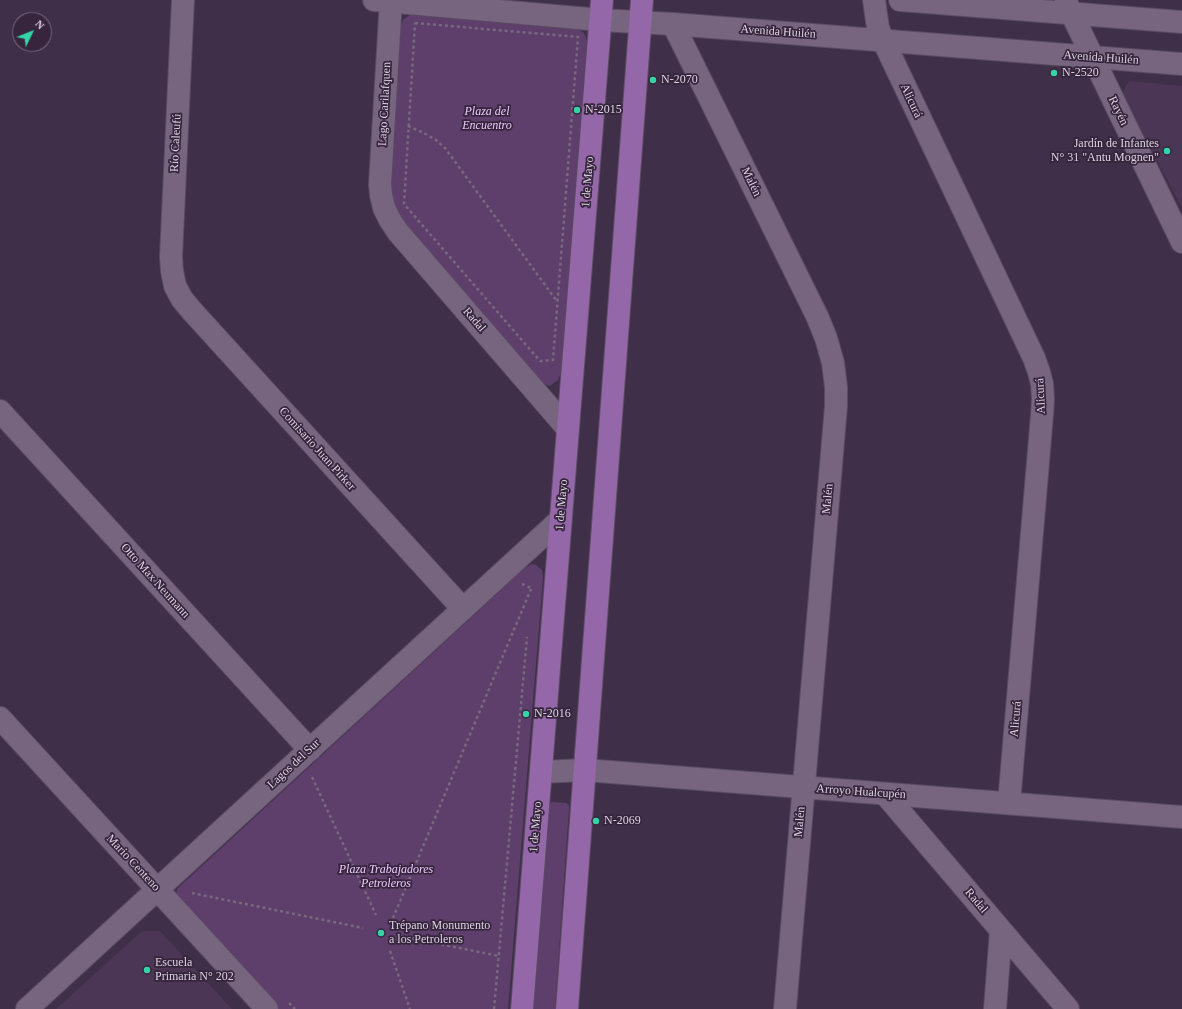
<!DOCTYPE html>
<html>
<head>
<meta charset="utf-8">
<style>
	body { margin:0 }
	#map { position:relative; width:1182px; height:1009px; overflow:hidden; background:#402f48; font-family:"Times New Roman",serif }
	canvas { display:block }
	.north { position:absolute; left:12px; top:12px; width:40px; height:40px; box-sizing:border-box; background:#36253d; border:1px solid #796a7f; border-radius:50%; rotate:47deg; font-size:11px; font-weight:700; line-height:16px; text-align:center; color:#ddd2e2 }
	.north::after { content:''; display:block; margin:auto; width:14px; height:18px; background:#34d4a8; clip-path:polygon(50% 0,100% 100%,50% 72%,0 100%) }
</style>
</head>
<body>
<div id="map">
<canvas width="1182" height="1009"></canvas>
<div class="north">N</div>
</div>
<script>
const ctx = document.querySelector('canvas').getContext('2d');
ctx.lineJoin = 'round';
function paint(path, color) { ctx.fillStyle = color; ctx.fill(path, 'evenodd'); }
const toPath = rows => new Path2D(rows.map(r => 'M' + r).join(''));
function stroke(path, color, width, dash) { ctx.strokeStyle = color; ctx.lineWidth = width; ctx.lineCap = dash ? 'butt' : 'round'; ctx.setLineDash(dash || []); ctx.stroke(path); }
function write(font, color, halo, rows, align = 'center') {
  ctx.font = font + ' "Times New Roman",serif'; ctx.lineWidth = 3.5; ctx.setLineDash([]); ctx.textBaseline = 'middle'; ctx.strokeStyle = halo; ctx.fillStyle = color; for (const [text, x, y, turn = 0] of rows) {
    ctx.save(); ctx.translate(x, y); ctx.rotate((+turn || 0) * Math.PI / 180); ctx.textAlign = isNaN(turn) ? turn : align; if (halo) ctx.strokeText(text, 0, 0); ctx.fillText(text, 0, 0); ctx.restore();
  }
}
const built = toPath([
	[1129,81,1182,86,1182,207,1121,95],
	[142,931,160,931,232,1009,56,1009]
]);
const green = toPath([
	[413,14,578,29,583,32,586,37,587,42,561,373,558,380,550,386,543,384,403,224,390,199,401,25,403,20,408,16],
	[532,564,536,565,542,570,543,577,508,1009,277,1009,176,896,177,889,525,568],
	[552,802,566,803,569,805,569,808,555,1009,531,1009,549,803]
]);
const path = toPath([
	[415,23,578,37,553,360,540,361,404,204,415,23],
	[408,126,424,133,436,140,445,148,556,300],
	[522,584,531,588,531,591],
	[312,777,376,915],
	[192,893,363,928],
	[393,918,531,589],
	[400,936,499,956],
	[390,951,410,1009],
	[289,1003,295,1009],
	[494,1009,527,637]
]);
const minor = toPath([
	[183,0,171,257,172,271,175,286,182,299,192,311,463,609],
	[374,0,601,20,673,24,1182,64],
	[391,0,380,184,381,195,384,208,390,220,398,232,568,429],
	[874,0,878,28,883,40,1034,358,1039,372,1042,384,1043,399,1042,415,1009,803],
	[900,0,1182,22],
	[1066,2,1182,242],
	[673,24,817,316,826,338,833,363,836,387,836,406,785,1009],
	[0,411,310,750],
	[0,718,267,1009],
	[541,772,585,770,1182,817],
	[885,794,1068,1009],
	[27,1009,561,519],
	[995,1009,1001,931]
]);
const major = toPath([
	[522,1009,602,0],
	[567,1009,642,0]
]);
const markers = [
	[1054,73,4,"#34d4a8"],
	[653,80,4,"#34d4a8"],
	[577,110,4,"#34d4a8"],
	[1167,151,4,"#34d4a8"],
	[526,714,4,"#34d4a8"],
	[596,821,4,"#34d4a8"],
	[381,933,4,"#34d4a8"],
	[147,970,4,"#34d4a8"]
];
const streetNames = [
	["Avenida Huilén",778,32,4],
	["Avenida Huilén",1101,58,4],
	["Alicurá",911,101,65],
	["Lago Carilafquen",385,104,-87],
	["Rayén",1118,111,64],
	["Río Caleufú",176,143,-87],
	["1 de Mayo",588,182,-85],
	["Malén",751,182,64],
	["Radal",474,320,49],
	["Alicurá",1041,396,-93],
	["Comisario Juan Pirker",317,449,48],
	["Malén",828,499,-85],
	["1 de Mayo",562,505,-85],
	["Otto Max Neumann",155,581,48],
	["Alicurá",1016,719,-85],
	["Lagos del Sur",294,764,-43],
	["Arroyo Hualcupén",861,792,4],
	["Malén",800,822,-85],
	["1 de Mayo",536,827,-85],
	["Mario Centeno",133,863,47],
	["Radal",976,901,50]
];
const poiNames = [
	["N-2520",1062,73],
	["N-2070",661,80],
	["N-2015",585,110],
	["Jardín de Infantes",1159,144,"right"],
	["N° 31 \"Antu Mognen\"",1159,158,"right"],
	["N-2016",534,714],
	["N-2069",604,821],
	["Trépano Monumento",389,926],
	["a los Petroleros",389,940],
	["Escuela",155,963],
	["Primaria N° 202",155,977]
];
const parkNames = [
	["Plaza del",487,112],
	["Encuentro",487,126],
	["Plaza Trabajadores",386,870],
	["Petroleros",386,884]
];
paint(built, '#4b3655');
paint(green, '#5e3f6b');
stroke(minor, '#594b60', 24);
stroke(major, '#594b60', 24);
stroke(path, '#77687e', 2.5, [3, 3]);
stroke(minor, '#776580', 22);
stroke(major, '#9467a8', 22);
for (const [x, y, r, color] of markers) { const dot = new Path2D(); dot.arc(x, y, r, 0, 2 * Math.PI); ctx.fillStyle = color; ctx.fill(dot); stroke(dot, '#36253d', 1.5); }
write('12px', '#ddd2e2', '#36253d', streetNames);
write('12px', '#ddd2e2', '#36253d', poiNames, 'left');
write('italic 12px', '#edc9fe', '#36253d', parkNames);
</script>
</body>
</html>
